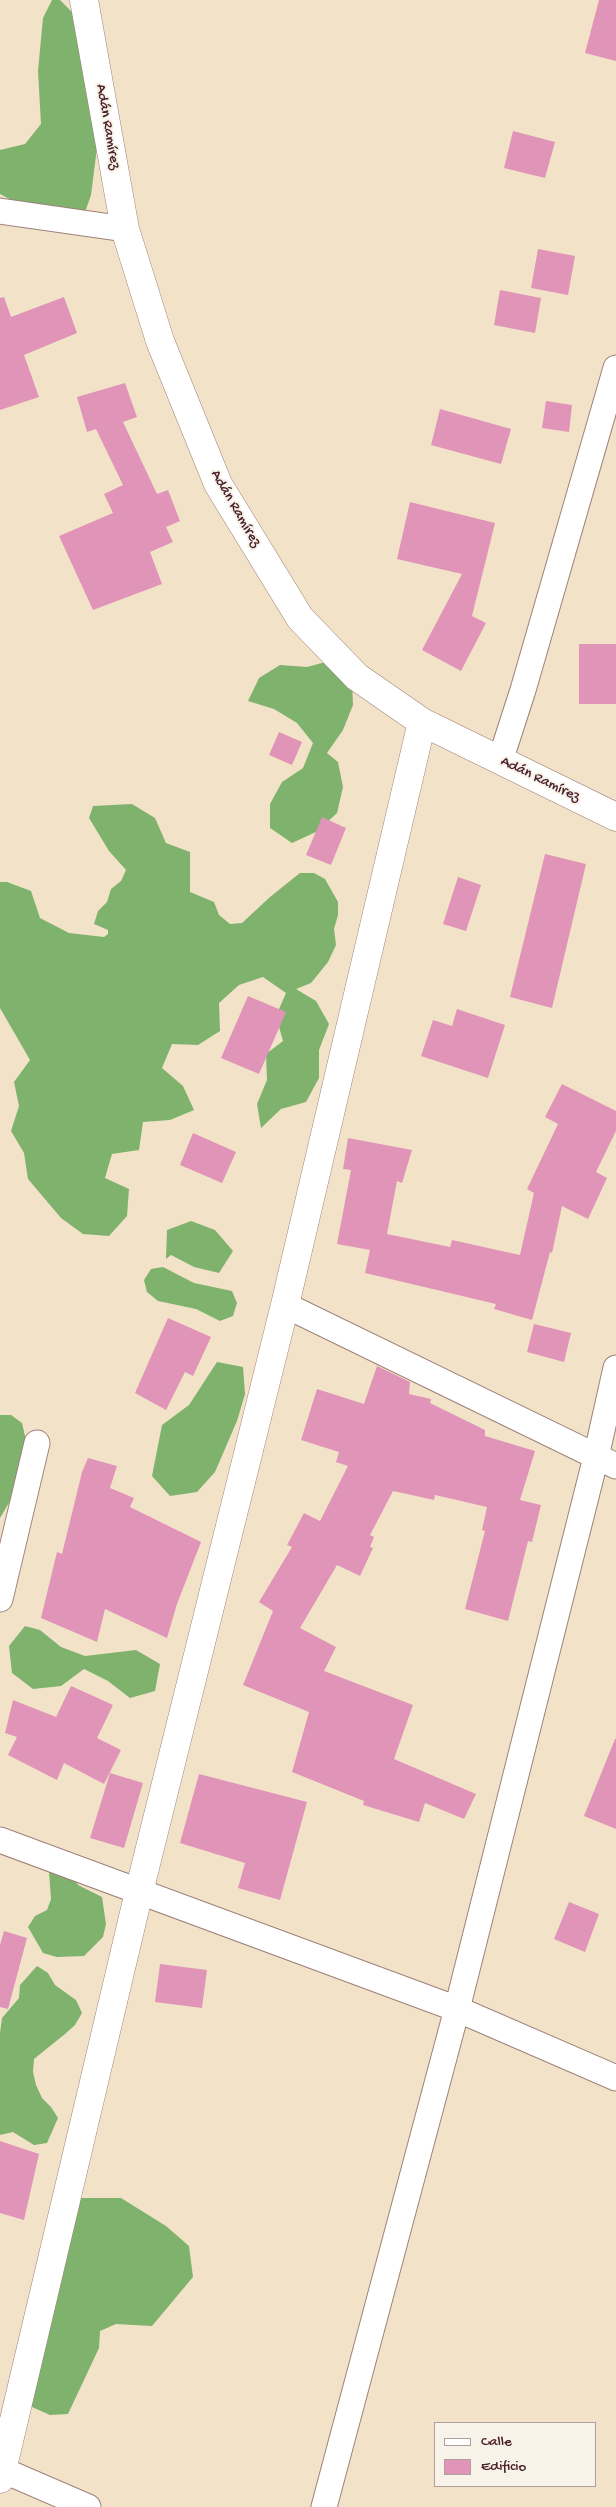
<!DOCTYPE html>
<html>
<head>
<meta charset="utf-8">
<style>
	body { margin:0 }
	#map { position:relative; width:616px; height:2507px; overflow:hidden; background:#f2e3c8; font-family:"Gochi Hand",sans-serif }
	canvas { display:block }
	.legend { position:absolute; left:434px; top:2422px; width:162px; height:65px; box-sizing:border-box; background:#f7f3e8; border:1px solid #b29e9c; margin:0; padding:6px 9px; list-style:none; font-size:15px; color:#4a1f2b }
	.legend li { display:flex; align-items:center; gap:10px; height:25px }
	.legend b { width:25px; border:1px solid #b29e9c }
</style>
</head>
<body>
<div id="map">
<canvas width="616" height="2507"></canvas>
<ul class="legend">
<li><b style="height:6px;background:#fff"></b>Calle</li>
<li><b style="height:14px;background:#e094b8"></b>Edificio</li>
</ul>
</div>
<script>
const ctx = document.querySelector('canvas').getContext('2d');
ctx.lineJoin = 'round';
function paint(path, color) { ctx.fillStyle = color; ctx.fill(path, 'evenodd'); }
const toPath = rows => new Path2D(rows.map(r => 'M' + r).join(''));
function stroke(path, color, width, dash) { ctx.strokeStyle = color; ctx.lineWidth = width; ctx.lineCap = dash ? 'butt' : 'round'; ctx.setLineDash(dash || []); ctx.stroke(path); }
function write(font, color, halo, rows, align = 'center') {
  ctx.font = font + ' "Gochi Hand",sans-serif'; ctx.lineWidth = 4; ctx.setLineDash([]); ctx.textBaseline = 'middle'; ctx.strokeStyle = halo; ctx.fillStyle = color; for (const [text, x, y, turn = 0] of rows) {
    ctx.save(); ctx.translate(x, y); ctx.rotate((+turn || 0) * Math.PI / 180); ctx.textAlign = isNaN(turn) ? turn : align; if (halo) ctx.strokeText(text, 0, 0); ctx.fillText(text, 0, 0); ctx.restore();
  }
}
const forest = toPath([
	[52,0,60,0,73,13,98,140,91,195,82,221,13,201,0,194,0,150,25,144,41,124,38,71,43,18],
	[333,660,352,680,353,705,343,730,327,753,338,762,343,787,337,813,318,831,292,843,270,828,270,804,282,782,303,768,313,743,297,723,274,709,248,701,259,678,280,665,307,667],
	[132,804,155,818,166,843,190,852,190,892,214,902,219,915,230,924,242,923,270,897,300,873,314,873,325,879,338,902,338,915,334,929,336,945,328,962,311,983,296,989,316,1001,329,1024,319,1050,319,1078,306,1102,281,1109,261,1128,257,1104,267,1080,266,1054,283,1041,276,1016,286,993,263,977,239,985,219,1003,220,1031,198,1045,172,1044,162,1068,183,1086,194,1110,170,1120,143,1122,139,1150,112,1154,105,1178,129,1189,127,1216,109,1236,83,1234,61,1218,28,1179,24,1153,11,1131,19,1106,14,1082,30,1060,0,1008,0,882,7,882,31,891,40,918,69,933,104,937,108,934,108,930,94,924,98,911,107,902,111,889,121,881,126,870,109,851,89,818,93,806],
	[191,1221,215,1230,233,1251,219,1273,194,1267,171,1255,166,1259,167,1230],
	[163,1267,194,1283,232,1291,237,1303,233,1316,220,1321,196,1309,158,1301,147,1292,144,1280,151,1269],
	[217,1362,243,1367,245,1394,237,1421,215,1472,197,1492,170,1496,152,1476,162,1425,189,1405],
	[0,1415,11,1415,22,1423,28,1449,13,1496,0,1518],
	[25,1626,40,1630,61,1647,85,1656,136,1650,160,1664,155,1691,130,1698,108,1681,84,1669,61,1686,33,1689,12,1673,9,1646],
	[54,1860,71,1873,78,1885,102,1897,106,1924,103,1937,84,1956,57,1957,43,1953,28,1927,35,1916,47,1910,51,1899,49,1872],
	[37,1966,48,1973,55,1985,76,2000,82,2013,75,2025,65,2034,34,2059,33,2072,36,2085,42,2098,51,2107,58,2118,47,2143,34,2145,13,2132,0,2135,0,2033,2,2018,19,1998,20,1985],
	[72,2198,121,2198,166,2226,189,2246,193,2277,152,2326,116,2324,100,2331,99,2348,68,2414,50,2415,32,2407,23,2372]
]);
const building = toPath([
	[599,0,616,0,616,61,585,53],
	[513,131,555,142,545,178,504,168],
	[538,249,575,256,568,295,531,288],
	[500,290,541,298,535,333,494,325],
	[4,297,11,317,64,297,77,333,24,355,39,397,0,410,0,298],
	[125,383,137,417,123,422,157,494,168,490,180,521,166,527,173,542,150,552,162,584,93,610,59,536,113,513,104,494,123,485,96,429,87,432,77,397],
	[546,401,572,405,569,432,542,428],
	[440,409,511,429,501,464,431,445],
	[410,502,495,523,472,616,486,623,461,671,422,650,462,574,397,559],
	[579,644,616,644,616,704,579,704],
	[279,732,302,742,292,765,269,755],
	[322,817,346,828,331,865,306,855],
	[545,854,586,864,552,1008,510,997],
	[458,877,481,885,466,931,443,924],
	[248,996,286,1012,259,1074,221,1058],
	[457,1009,505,1025,488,1078,421,1056,433,1020,452,1026],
	[562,1084,616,1111,616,1131,596,1172,607,1178,588,1219,562,1206,552,1253,550,1252,532,1320,494,1309,496,1304,365,1273,370,1250,337,1244,351,1170,343,1169,348,1138,412,1150,402,1183,397,1181,387,1234,450,1247,452,1240,520,1255,534,1193,527,1189,558,1124,545,1117],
	[193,1133,236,1152,222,1183,180,1165],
	[168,1318,211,1337,193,1376,185,1372,166,1410,135,1393],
	[534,1324,571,1333,564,1362,527,1352],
	[377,1366,410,1382,409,1394,431,1399,430,1403,485,1430,485,1436,535,1451,520,1500,541,1505,532,1542,528,1541,508,1621,465,1609,485,1531,482,1530,487,1507,435,1495,434,1500,393,1491,370,1535,374,1537,370,1547,373,1548,360,1576,337,1565,300,1628,336,1647,324,1671,413,1705,394,1759,476,1794,464,1819,425,1803,419,1822,363,1805,364,1801,292,1772,309,1712,243,1685,273,1611,259,1602,292,1547,287,1545,304,1513,320,1521,348,1466,336,1462,339,1452,301,1440,317,1389,364,1404],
	[88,1458,117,1466,110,1488,134,1498,130,1507,201,1542,177,1604,167,1638,105,1609,97,1642,41,1618,57,1552,62,1554,82,1472],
	[71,1686,113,1705,97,1738,121,1750,104,1784,64,1763,57,1780,8,1755,17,1737,5,1733,13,1700,56,1717],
	[615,1739,616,1739,616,1829,584,1816],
	[110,1773,143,1783,124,1848,90,1838],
	[199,1774,307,1802,280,1900,238,1888,245,1863,180,1843],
	[569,1902,599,1914,585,1952,554,1939],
	[4,1931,27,1938,8,2009,0,2007,0,1945],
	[160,1964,207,1970,202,2008,155,2002],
	[0,2141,39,2154,24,2220,0,2213]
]);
const street = toPath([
	[0,211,125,229],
	[500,761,523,690,616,368],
	[285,1305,616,1466],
	[0,1599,37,1443],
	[0,1840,457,2009,616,2078],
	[0,2469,88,2507],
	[324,2507,457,2009,596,1457,616,1368]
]);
const secondary = toPath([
	[84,0,125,229,160,341,218,484,300,618,357,677,422,722,616,817],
	[0,2479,139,1892,285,1305,422,722]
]);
const streetNames = [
	["Adán Ramírez",107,127,80],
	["Adán Ramírez",235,509,60],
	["Adán Ramírez",540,780,26]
];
paint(forest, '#7fb26d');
paint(building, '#e094b8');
stroke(street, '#9e817a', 27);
stroke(secondary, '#9e817a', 29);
stroke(street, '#fff', 25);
stroke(secondary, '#fff', 28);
write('15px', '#4a1f2b', '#f7f3e8', streetNames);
</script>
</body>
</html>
